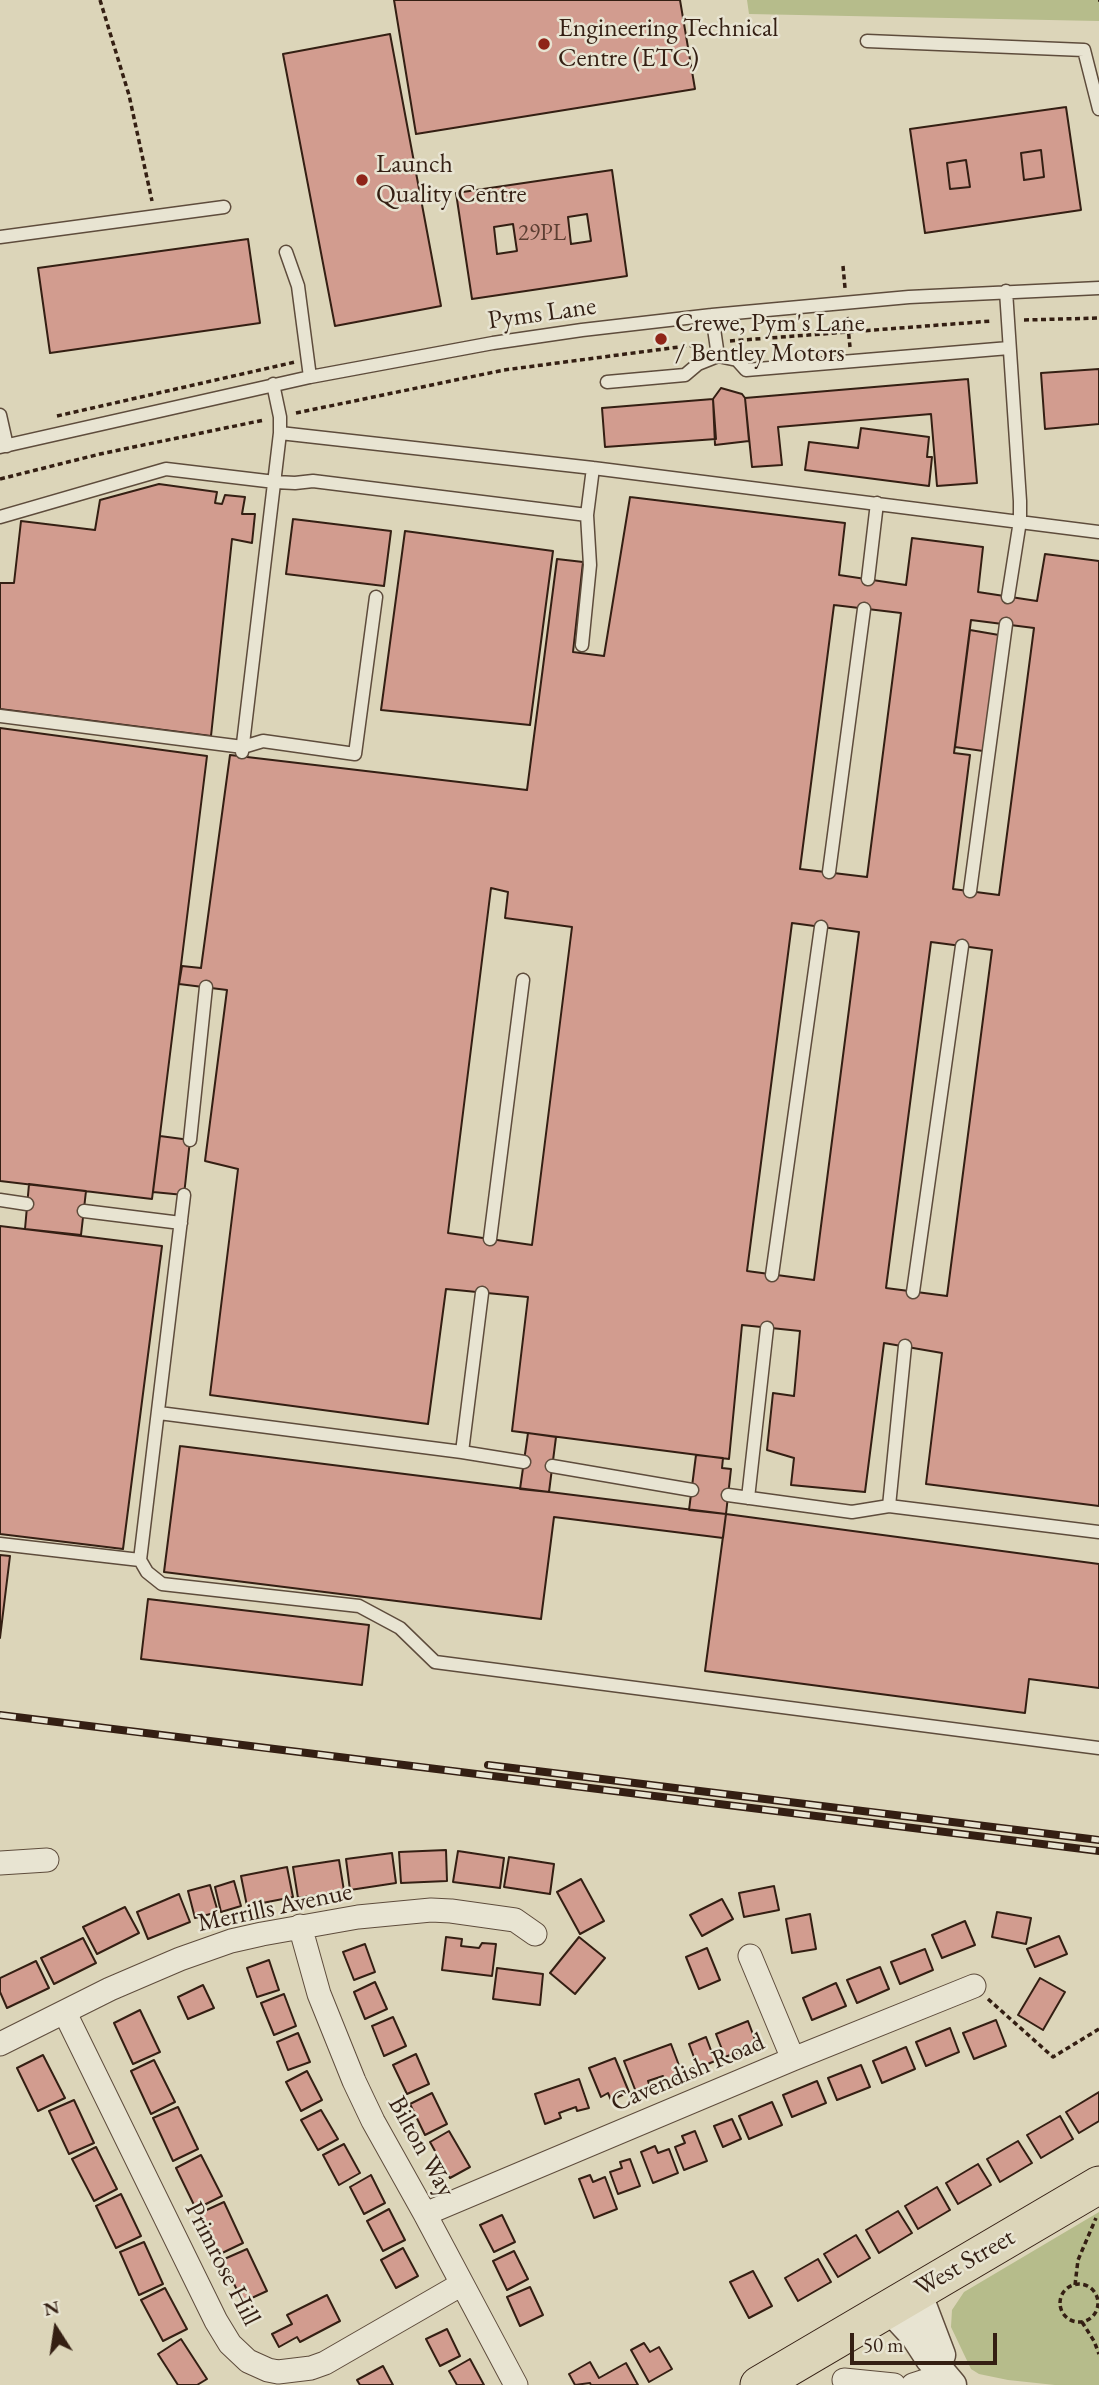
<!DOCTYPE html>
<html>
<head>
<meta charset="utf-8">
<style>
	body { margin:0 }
	#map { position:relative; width:1099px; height:2385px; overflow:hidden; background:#dcd5b9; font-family:"EB Garamond",serif }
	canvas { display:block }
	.north { position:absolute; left:21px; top:2294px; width:70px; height:70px; -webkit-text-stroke:5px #e8e4d2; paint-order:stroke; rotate:348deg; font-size:19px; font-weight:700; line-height:28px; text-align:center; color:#341f13 }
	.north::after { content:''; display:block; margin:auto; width:24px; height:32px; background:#341f13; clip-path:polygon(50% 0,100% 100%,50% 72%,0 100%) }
	.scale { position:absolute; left:850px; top:2333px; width:147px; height:32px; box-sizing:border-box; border:4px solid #341f13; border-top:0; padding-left:9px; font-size:21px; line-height:24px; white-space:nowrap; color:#341f13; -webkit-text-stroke:5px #e8e4d2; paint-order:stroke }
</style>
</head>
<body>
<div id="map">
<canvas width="1099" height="2385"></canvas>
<div class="north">N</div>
<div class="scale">50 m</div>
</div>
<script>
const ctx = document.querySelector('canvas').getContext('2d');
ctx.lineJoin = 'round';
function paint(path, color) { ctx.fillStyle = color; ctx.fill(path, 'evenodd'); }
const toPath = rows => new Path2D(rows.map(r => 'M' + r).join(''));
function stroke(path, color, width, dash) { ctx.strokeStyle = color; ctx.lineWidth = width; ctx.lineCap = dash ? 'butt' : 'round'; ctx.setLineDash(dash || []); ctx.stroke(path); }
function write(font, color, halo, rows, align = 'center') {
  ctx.font = font + ' "EB Garamond",serif'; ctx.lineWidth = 5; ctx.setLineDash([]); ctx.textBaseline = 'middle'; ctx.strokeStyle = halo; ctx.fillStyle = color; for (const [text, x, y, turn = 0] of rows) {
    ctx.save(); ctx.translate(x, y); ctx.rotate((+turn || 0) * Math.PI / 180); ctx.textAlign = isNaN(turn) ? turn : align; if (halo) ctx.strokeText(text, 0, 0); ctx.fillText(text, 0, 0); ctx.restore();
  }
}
const green = toPath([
	[747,0,1099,0,1099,21,749,14],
	[1099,2212,1099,2385,1055,2385,1008,2380,979,2374,971,2369,951,2327,952,2310,964,2292]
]);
const building = toPath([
	[394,0,680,0,695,89,416,134,394,0],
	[390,34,441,306,335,326,283,54,390,34],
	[1066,107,1081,210,925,233,910,129,1066,107],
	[1041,150,1044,177,1024,180,1021,153,1041,150],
	[966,160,970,187,950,189,947,163,966,160],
	[1041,150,1044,177,1024,180,1021,153,1041,150],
	[966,160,970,187,950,189,947,163,966,160],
	[612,170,627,276,472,299,456,193,612,170],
	[587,214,591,241,571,244,568,217,587,214],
	[513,224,517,251,497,254,494,227,513,224],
	[248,239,260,323,50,353,38,268,248,239],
	[1099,369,1099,424,1045,429,1041,373,1099,369],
	[968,379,977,483,937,486,931,414,778,427,782,465,752,467,745,398,968,379],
	[721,388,742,394,745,398,749,441,715,445,713,399,721,388],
	[713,399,716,439,605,447,602,408,713,399],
	[861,428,929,437,927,457,932,457,929,486,805,470,809,442,858,448,861,428],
	[159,484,217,492,215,503,222,504,225,495,245,497,242,514,255,514,252,543,232,539,211,736,0,709,0,583,14,583,21,521,95,530,100,500,159,484],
	[630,497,845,523,839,575,906,585,912,538,983,547,978,592,1037,601,1045,554,1099,561,1099,1506,926,1484,942,1353,884,1343,865,1492,791,1485,794,1458,767,1450,773,1393,794,1396,800,1331,742,1325,729,1459,512,1431,528,1297,446,1289,428,1424,210,1395,238,1169,205,1161,227,990,179,984,182,966,201,968,230,755,527,790,557,559,583,562,573,652,604,656,630,497],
	[834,605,901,613,867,877,800,869,834,605],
	[971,620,1034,628,999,895,953,889,970,755,954,753,971,620],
	[491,888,508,892,505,918,572,927,532,1245,448,1233,491,888],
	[792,923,859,932,814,1280,747,1271,792,923],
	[931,942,992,950,947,1296,886,1288,931,942],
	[293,519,391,531,384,586,286,574,293,519],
	[405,531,553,551,530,725,381,710,405,531],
	[970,630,999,635,983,751,955,747,970,630],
	[0,728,207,756,152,1199,0,1181,0,728],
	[160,1136,190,1140,184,1195,153,1192,160,1136],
	[29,1184,86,1191,81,1235,25,1229,29,1184],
	[0,1226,162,1246,123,1549,0,1534,0,1226],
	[528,1433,556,1437,549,1492,520,1489,528,1433],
	[180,1446,726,1514,723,1538,554,1517,541,1619,164,1572,180,1446],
	[696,1455,723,1458,722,1468,731,1469,726,1514,689,1510,696,1455],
	[726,1514,1099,1564,1099,1688,1029,1679,1025,1713,705,1671,726,1514],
	[0,1555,10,1556,0,1638,0,1555],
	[148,1599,369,1625,362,1685,141,1659,148,1599],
	[446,1850,447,1881,401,1883,399,1852,446,1850],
	[458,1851,504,1858,500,1888,453,1882,458,1851],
	[392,1853,396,1883,350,1890,346,1859,392,1853],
	[509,1857,554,1864,550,1894,504,1887,509,1857],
	[339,1860,344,1891,298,1898,293,1867,339,1860],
	[287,1867,293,1897,247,1906,241,1876,287,1867],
	[581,1879,604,1921,580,1934,557,1892,581,1879],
	[234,1881,241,1906,221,1912,215,1887,234,1881],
	[210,1885,218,1912,195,1918,188,1891,210,1885],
	[774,1886,779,1910,744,1917,739,1893,774,1886],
	[179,1894,190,1922,148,1939,137,1912,179,1894],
	[722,1899,733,1919,702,1936,690,1915,722,1899],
	[125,1907,139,1933,97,1954,83,1927,125,1907],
	[997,1912,1031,1918,1026,1944,992,1937,997,1912],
	[810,1914,816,1949,792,1953,786,1919,810,1914],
	[965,1921,975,1945,942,1958,932,1935,965,1921],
	[1059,1936,1067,1954,1035,1967,1027,1949,1059,1936],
	[446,1937,462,1939,461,1946,479,1948,482,1943,496,1944,492,1976,442,1970,446,1937],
	[579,1937,605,1958,575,1994,550,1973,579,1937],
	[83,1938,96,1963,54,1984,41,1958,83,1938],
	[365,1944,375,1972,354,1980,343,1952,365,1944],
	[707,1948,720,1980,699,1989,686,1957,707,1948],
	[925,1949,933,1970,900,1984,891,1962,925,1949],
	[269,1960,279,1990,257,1997,247,1968,269,1960],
	[36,1961,49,1988,7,2008,0,1992,0,1978,36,1961],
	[880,1967,889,1989,857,2003,847,1980,880,1967],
	[497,1968,543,1974,540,2005,493,1999,497,1968],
	[1040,1978,1065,1992,1043,2030,1018,2015,1040,1978],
	[375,1982,387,2009,365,2019,354,1992,375,1982],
	[836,1983,846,2006,812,2020,803,1998,836,1983],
	[203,1985,214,2008,188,2019,178,1997,203,1985],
	[284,1994,296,2026,274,2035,261,2003,284,1994],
	[140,2010,160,2052,133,2064,114,2023,140,2010],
	[393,2017,406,2046,384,2056,372,2026,393,2017],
	[996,2020,1006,2046,974,2059,963,2033,996,2020],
	[748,2021,757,2045,725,2057,716,2034,748,2021],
	[950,2028,959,2052,926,2066,916,2042,950,2028],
	[298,2033,310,2062,288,2070,277,2042,298,2033],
	[706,2037,715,2061,698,2068,689,2044,706,2037],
	[671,2044,683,2076,665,2083,663,2076,648,2081,650,2087,636,2092,624,2061,671,2044],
	[906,2047,915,2069,882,2083,873,2061,906,2047],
	[416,2054,429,2084,407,2094,393,2065,416,2054],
	[43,2055,65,2098,38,2111,17,2068,43,2055],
	[615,2058,629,2092,611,2100,608,2093,601,2097,589,2068,615,2058],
	[154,2060,175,2102,151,2114,131,2071,154,2060],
	[861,2065,870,2087,837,2100,828,2078,861,2065],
	[307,2071,322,2100,301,2111,286,2082,307,2071],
	[579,2079,589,2108,577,2111,576,2107,559,2113,561,2118,545,2124,535,2094,579,2079],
	[817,2081,826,2103,792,2117,783,2095,817,2081],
	[1099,2092,1099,2121,1079,2133,1066,2112,1099,2092],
	[432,2093,447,2124,425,2135,410,2104,432,2093],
	[74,2100,94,2143,69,2154,49,2111,74,2100],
	[772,2102,782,2125,749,2139,739,2116,772,2102],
	[178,2107,198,2149,173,2161,153,2118,178,2107],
	[321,2110,338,2139,318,2150,301,2120,321,2110],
	[1060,2116,1073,2139,1041,2158,1027,2135,1060,2116],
	[732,2119,741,2139,723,2147,714,2126,732,2119],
	[449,2131,470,2167,450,2178,430,2142,449,2131],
	[695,2131,707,2161,684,2170,675,2147,685,2143,682,2136,695,2131],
	[1018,2141,1032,2163,1000,2182,987,2159,1018,2141],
	[344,2144,360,2173,339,2185,323,2155,344,2144],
	[655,2146,658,2153,669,2149,678,2173,653,2183,641,2152,655,2146],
	[96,2147,117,2189,94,2201,72,2159,96,2147],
	[201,2155,222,2196,196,2209,176,2168,201,2155],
	[630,2159,640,2186,618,2194,610,2172,622,2168,620,2162,630,2159],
	[978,2164,991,2185,958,2204,946,2183,978,2164],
	[371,2175,385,2203,364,2214,350,2187,371,2175],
	[590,2175,593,2182,605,2177,617,2209,594,2218,579,2179,590,2175],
	[937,2187,950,2210,918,2229,905,2206,937,2187],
	[121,2194,141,2236,116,2248,96,2206,121,2194],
	[224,2202,243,2243,220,2254,200,2213,224,2202],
	[389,2209,405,2240,383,2251,367,2221,389,2209],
	[898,2211,912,2233,879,2253,866,2230,898,2211],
	[502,2215,515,2242,494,2252,480,2225,502,2215],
	[856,2235,870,2258,838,2277,824,2254,856,2235],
	[144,2242,163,2284,139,2295,120,2252,144,2242],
	[403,2248,418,2276,396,2288,381,2260,403,2248],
	[247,2249,267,2291,243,2302,222,2260,247,2249],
	[514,2251,528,2279,507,2290,493,2261,514,2251],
	[818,2259,831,2282,798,2301,785,2278,818,2259],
	[753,2271,772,2306,749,2318,730,2282,753,2271],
	[530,2287,543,2315,520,2326,507,2297,530,2287],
	[165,2288,187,2329,163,2341,141,2300,165,2288],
	[327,2295,340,2321,300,2342,297,2337,279,2347,272,2334,292,2324,287,2315,327,2295],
	[447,2329,460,2356,440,2366,426,2339,447,2329],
	[181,2339,207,2379,197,2385,178,2385,158,2354,181,2339],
	[644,2343,650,2352,659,2347,672,2369,649,2382,631,2350,644,2343],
	[470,2359,484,2385,457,2385,449,2371,470,2359],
	[590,2362,599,2378,626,2363,638,2385,591,2385,590,2383,575,2385,569,2374,590,2362],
	[383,2366,393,2385,360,2385,357,2380,383,2366]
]);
const path = toPath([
	[100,0,129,95,152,201],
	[1098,0,1099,0],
	[843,266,845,288],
	[847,317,850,347],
	[1024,320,1099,318],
	[730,341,992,321],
	[296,413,504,370,702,344],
	[57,416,295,362],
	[0,479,100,454,264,420],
	[988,1999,1053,2057,1099,2029],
	'1060 2303a19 19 0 1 1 38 0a19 19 0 1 1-38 0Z',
	[1075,2285,1078,2260,1096,2218],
	[1082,2322,1094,2341,1099,2354]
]);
const service = toPath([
	[867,41,1084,50,1099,109],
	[0,237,224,207],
	[286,252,298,286,310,377],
	[1006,291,1020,501,1020,521,1008,597],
	[712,315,718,356],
	[607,382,685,375,698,364,718,356,737,360,746,370,1009,348],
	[0,415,7,446],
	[280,433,593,468,1099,532],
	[0,447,310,377,493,343,582,330,712,315,909,297,1099,288],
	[0,517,166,469,275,482,295,483,313,481,587,515],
	[868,579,877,503],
	[582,645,590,565,587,515,593,468],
	[0,716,243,747,263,741,355,754,376,597],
	[242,752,280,433,280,417,273,384],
	[829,872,864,609],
	[970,891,1006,624],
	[190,1140,206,987],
	[0,1200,27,1204],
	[84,1211,181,1223],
	[490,1239,523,980],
	[772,1275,821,927],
	[913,1292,962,946],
	[159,1413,462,1452,524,1462],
	[462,1452,482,1293],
	[552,1466,692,1490],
	[728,1495,852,1512,889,1506,1099,1532],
	[748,1498,767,1328],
	[889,1506,905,1346],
	[0,1544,140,1560,184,1195],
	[140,1560,147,1572,162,1584,359,1606,400,1628,435,1662,1099,1748]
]);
const minor = toPath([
	[0,1863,47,1860],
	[300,1926,319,1994,354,2081,373,2121,425,2214,516,2385],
	[750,1956,793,2059],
	[65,2013,216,2321,230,2344,248,2361,268,2370,278,2372,311,2368,325,2363,462,2284],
	[0,2044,110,1989,180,1959,231,1941,262,1934,358,1917,431,1910,451,1911,515,1920,535,1934],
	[425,2214,793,2059,974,1986],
	[844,2380,894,2385],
	[913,2385,944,2375]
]);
const tertiary = toPath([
	[917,2292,941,2355],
	[889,2308,915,2336,930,2359,952,2385]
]);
const primary = toPath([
	[759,2385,1099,2185]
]);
const rail = toPath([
	[0,1715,1099,1851],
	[488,1765,1099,1840]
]);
const markers = [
	[544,44,7,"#8f2418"],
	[362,180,7,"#8f2418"],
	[661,339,7,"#8f2418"]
];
const numberNames = [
	["29PL",542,234]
];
const poiNames = [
	["Engineering Technical",558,29],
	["Centre (ETC)",558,59],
	["Launch",376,165],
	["Quality Centre",376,195],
	["Crewe, Pym's Lane",675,324],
	["/ Bentley Motors",675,354]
];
const streetNames = [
	["Pyms Lane",542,314,-8],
	["Merrills Avenue",275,1908,-12],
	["Cavendish Road",688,2073,-23],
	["Bilton Way",421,2147,61],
	["West Street",965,2263,-30],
	["Primrose Hill",222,2264,63]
];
paint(green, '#b6bc8b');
paint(building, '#d29c8f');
stroke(building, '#341f13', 2);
stroke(service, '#5e4c3c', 15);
stroke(minor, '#5e4c3c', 25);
stroke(tertiary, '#5e4c3c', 31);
stroke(primary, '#341f13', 39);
stroke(path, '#341f13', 3.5, [5, 3.5]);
stroke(service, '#e8e4d2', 12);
stroke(minor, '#e8e4d2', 23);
stroke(tertiary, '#e8e4d2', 28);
stroke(primary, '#dcd5b9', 37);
stroke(rail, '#341f13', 8);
stroke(rail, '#e8e4d2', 5, [16]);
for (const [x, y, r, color] of markers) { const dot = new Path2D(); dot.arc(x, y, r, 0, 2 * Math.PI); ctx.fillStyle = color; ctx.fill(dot); stroke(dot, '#e8e4d2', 2.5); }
write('23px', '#5c3e32', null, numberNames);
write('26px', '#341f13', '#e8e4d2', poiNames, 'left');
write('26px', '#341f13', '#e8e4d2', streetNames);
</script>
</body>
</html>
